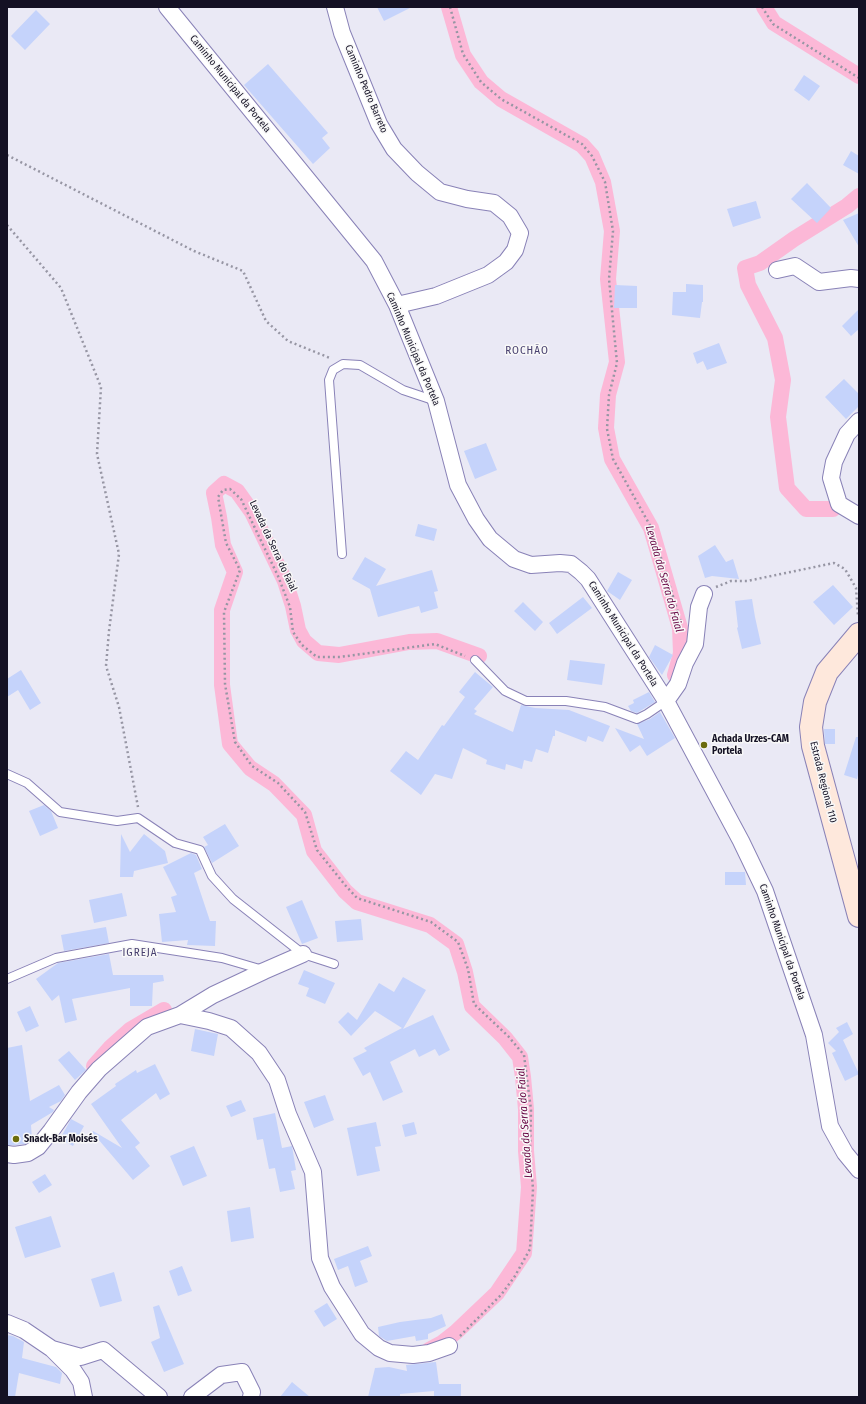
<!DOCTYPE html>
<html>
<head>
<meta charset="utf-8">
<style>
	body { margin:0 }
	#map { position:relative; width:866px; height:1404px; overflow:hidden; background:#eae9f5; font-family:"Fira Sans Condensed",sans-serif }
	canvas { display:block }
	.frame { position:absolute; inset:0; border:8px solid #141124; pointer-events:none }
</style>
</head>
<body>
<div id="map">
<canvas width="866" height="1404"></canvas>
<div class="frame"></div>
</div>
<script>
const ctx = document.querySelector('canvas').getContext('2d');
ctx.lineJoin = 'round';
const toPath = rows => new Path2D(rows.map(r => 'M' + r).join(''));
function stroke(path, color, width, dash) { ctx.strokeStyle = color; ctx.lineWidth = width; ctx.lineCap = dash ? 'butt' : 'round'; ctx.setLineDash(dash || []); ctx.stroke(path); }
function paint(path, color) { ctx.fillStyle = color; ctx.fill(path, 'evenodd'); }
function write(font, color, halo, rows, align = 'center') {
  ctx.font = font + ' "Fira Sans Condensed",sans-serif'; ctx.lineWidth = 3; ctx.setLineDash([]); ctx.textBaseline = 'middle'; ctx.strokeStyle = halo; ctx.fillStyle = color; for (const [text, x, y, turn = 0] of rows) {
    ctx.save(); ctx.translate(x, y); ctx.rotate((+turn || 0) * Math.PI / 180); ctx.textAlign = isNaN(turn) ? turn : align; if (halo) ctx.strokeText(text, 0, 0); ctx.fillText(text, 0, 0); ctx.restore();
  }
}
const canal = toPath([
	[449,7,463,55,481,82,501,99,582,145,592,156,603,182,612,231,608,279,617,362,608,395,606,428,612,459,651,528,680,628,681,653,675,675],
	[764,7,774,23,859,76],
	[833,509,806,509,787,488,778,417,783,380,775,338,748,285,745,268,760,263,794,239,847,206,859,196],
	[94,1066,110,1048,130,1030,164,1010],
	[429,1350,442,1343,456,1332,497,1293,524,1253,529,1187,526,1151,526,1109,523,1077,520,1057,505,1038,472,1006,465,972,456,944,430,925,357,902,345,891,314,851,304,815,274,784,250,768,230,744,222,685,222,610,235,572,223,545,219,517,214,493,224,484,237,491,252,512,285,581,293,606,298,630,304,641,318,653,339,655,409,642,437,641,479,656]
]);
const building = toPath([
	[377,7,412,7,384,21],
	[36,10,50,24,25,50,11,36],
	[268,64,328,133,322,138,330,148,313,164,244,85],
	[804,75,820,86,809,101,794,90],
	[851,151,859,156,859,174,843,165],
	[807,183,831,208,817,223,791,199],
	[756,201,761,218,733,227,727,209],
	[859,213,859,247,843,220],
	[686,284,703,285,703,302,702,302,700,318,672,315,673,292,686,292],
	[615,285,637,286,637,308,614,308],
	[859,309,859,329,851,336,842,326],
	[719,343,727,363,707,370,703,361,697,364,693,353],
	[844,379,859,394,859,406,846,419,825,397],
	[486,443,497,470,475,479,464,451],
	[418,524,437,529,434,541,415,536],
	[715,545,726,562,733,559,739,579,712,576,705,578,698,556],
	[365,557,386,569,376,586,432,570,438,591,434,592,438,608,421,613,419,606,378,617,370,589,352,579],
	[618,572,632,580,620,600,607,591],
	[833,585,853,607,834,625,813,602],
	[583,597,592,608,557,634,549,623],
	[752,599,755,617,761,644,742,649,737,628,738,627,735,601],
	[523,602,543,622,535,631,514,611],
	[655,645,673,655,662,675,649,657],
	[570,660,605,664,602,685,567,680],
	[21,670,41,703,30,710,18,690,7,697,7,679],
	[475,672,493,687,474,709,477,711,474,714,513,732,521,705,535,708,569,710,610,726,603,742,588,736,586,742,555,730,555,736,553,736,548,753,536,749,532,762,524,760,522,769,506,764,505,770,486,764,487,760,463,748,452,779,435,774,421,795,390,771,406,751,418,760,442,725,444,726,465,697,459,692],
	[649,692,655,702,637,713,631,711,628,706,634,703,633,700],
	[660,712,675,738,647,756,640,745,630,752,615,728,644,739,637,724,650,719],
	[824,729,835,729,835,744,825,744],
	[856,737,859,737,859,771,857,779,844,775],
	[44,805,51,811,58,828,40,836,29,811],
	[225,824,239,846,212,863,204,847,208,845,203,837],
	[121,834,130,852,144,834,165,851,168,863,134,871,133,877,120,877],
	[191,853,196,855,202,869,194,873,210,921,216,921,215,946,187,945,188,940,162,942,159,914,176,912,171,897,177,895,163,867],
	[725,872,745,872,746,885,725,885],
	[122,893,127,916,94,923,89,900],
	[302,900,318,938,302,944,286,907],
	[361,919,363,940,337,942,335,921],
	[106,927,109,943,64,951,61,935],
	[109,954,113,975,163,975,164,981,153,983,152,1006,130,1006,130,988,72,999,77,1020,65,1023,59,995,52,1001,36,979,58,963],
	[304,970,335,983,325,1004,306,996,309,988,298,984],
	[403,977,426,990,403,1029,433,1015,450,1050,439,1056,435,1049,419,1057,415,1049,390,1062,403,1092,383,1101,370,1072,363,1076,353,1058,367,1051,364,1048,402,1028,375,1011,351,1036,338,1022,348,1012,357,1020,379,983,394,992],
	[30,1006,39,1026,26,1032,17,1012],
	[847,1022,853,1034,843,1040,859,1074,845,1081,832,1053,836,1051,828,1043,839,1032,836,1028],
	[195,1029,218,1034,214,1056,191,1051],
	[22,1045,30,1101,59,1085,65,1095,61,1101,49,1107,54,1110,53,1112,31,1125,32,1140,25,1144,14,1145,7,1145,7,1048],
	[69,1051,86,1070,75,1080,58,1060],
	[155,1064,170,1094,160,1100,156,1093,121,1120,140,1143,135,1147,150,1166,133,1180,92,1132,93,1131,122,1148,91,1104,116,1086,115,1084,136,1070,137,1073],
	[325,1095,334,1120,314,1128,304,1102],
	[241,1100,246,1111,231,1117,226,1106],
	[275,1113,282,1148,292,1146,296,1170,291,1171,295,1189,280,1192,275,1168,269,1169,263,1139,257,1140,253,1118],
	[71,1119,84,1126,73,1146,60,1139],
	[376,1122,381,1146,375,1147,380,1171,357,1176,347,1128],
	[414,1122,417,1134,405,1137,402,1125],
	[194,1146,207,1176,183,1186,170,1156],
	[45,1174,52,1185,39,1193,32,1182],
	[250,1207,254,1238,231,1242,227,1211],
	[51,1216,61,1247,25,1258,15,1227],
	[368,1246,372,1256,360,1261,368,1282,355,1287,348,1266,338,1270,334,1259],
	[182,1266,192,1291,178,1296,169,1271],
	[114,1272,122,1301,100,1307,91,1279],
	[327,1303,337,1319,324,1327,314,1311],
	[159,1305,184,1364,164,1372,151,1342,160,1338,153,1307],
	[442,1314,446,1326,428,1334,428,1339,416,1341,415,1336,387,1341,379,1336,378,1327,400,1322,431,1318],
	[7,1335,13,1336,24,1342,22,1358,56,1367,62,1373,60,1384,19,1373,15,1397,7,1397],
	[436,1362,439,1384,461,1384,461,1396,434,1396,434,1391,400,1394,400,1397,368,1397,375,1368,389,1367,407,1371,406,1365],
	[292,1382,310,1397,280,1397]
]);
const path = toPath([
	[450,7,463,54,481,82,501,99,582,144,592,156,605,182,613,231,609,279,617,363,609,395,607,429,613,459,652,529,681,622],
	[762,7,773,24,859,78],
	[7,155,194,251,243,271,266,321,288,341,330,358],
	[7,225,61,288,101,387,97,454,119,554,109,631,106,666,119,707,138,807],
	[716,587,731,581,747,581,834,563,845,569,856,588,858,616],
	[460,1336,501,1295,515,1276,530,1249,533,1189,530,1151,531,1110,524,1055,508,1036,474,1004,468,969,458,942,431,922,357,898,345,885,317,850,305,812,278,783,252,766,235,742,225,684,224,612,240,570,226,543,218,497,223,490,230,489,241,499,278,576,290,607,293,632,302,645,317,657,340,657,435,644,465,656]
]);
const service = toPath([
	[342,554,329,380,333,370,343,364,360,365,403,390,436,401],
	[475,660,505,691,526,701,566,701,605,707,637,719,647,714,666,701],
	[7,774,27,783,60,812,117,821,138,818,175,843,200,850,212,876,233,899,303,954,334,964],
	[7,979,56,958,132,944,222,958,263,970]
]);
const minor = toPath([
	[167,7,374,261,397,305,436,401,458,485,476,519,490,539,514,559,531,565,560,563,571,564,581,572,588,579,666,701,741,841,765,891,814,1035,830,1126,845,1153,859,1170],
	[335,7,342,33,379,124,394,149,417,173,440,192,467,199,494,203,510,216,520,233,515,250,506,262,488,275,436,296,397,305],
	[777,270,795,266,819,282,851,278,859,279],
	[859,421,847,434,834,462,831,478,839,504,859,516],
	[666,701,678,684,685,663,695,644,699,607,704,594],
	[180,1015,213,995,264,971,303,954],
	[7,1154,14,1155,28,1153,38,1147,51,1131,79,1092,99,1069,147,1027,180,1015,209,1021,231,1028,259,1053,277,1080,288,1114,313,1172,320,1258,332,1287,362,1334,379,1348,390,1353,413,1355,429,1353,449,1346],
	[7,1323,24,1330,52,1349,73,1370,81,1382,84,1397],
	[52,1349,81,1357,103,1350,159,1397],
	[192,1397,221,1375,242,1372,252,1392,251,1397]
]);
const secondary = toPath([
	[859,634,827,672,815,702,811,727,813,746,859,916]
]);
const markers = [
	[704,745,4,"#6b6c0b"],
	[16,1139,4,"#6b6c0b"]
];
const streetNames = [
	["Caminho Municipal da Portela",230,84,51],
	["Caminho Pedro Barreto",366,89,67],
	["Caminho Municipal da Portela",413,349,67],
	["Levada da Serra do Faial",273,546,65],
	["Caminho Municipal da Portela",623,634,58],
	["Estrada Regional 110",823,782,76],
	["Caminho Municipal da Portela",782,942,71]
];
const poiNames = [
	["Achada Urzes-CAM",712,739],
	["Portela",712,751],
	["Snack-Bar Moisés",24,1139]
];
const neighbourhoodNames = [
	["ROCHÃO",527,351],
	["IGREJA",140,953]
];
const waterNames = [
	["Levada da Serra do Faial",664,579,74],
	["Levada da Serra do Faial",525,1123,-94]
];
stroke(canal, '#fcb8d7', 16);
paint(building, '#c5d3fb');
stroke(service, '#8982b7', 10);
stroke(minor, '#8982b7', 18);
stroke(secondary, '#8982b7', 24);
stroke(path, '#9796a4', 2.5, [2, 3]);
stroke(service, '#fff', 8);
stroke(minor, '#fff', 16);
stroke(secondary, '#fee8dc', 22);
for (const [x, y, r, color] of markers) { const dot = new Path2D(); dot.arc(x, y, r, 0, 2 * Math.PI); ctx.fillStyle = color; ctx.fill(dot); stroke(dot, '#f8f8f8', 1.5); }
write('10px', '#141124', '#f8f8f8', streetNames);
write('bold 10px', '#141124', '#f8f8f8', poiNames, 'left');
ctx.letterSpacing = '1px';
write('11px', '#48406f', '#f8f8f8', neighbourhoodNames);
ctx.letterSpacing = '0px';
write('italic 11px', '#650040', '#f8f8f8', waterNames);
</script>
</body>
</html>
